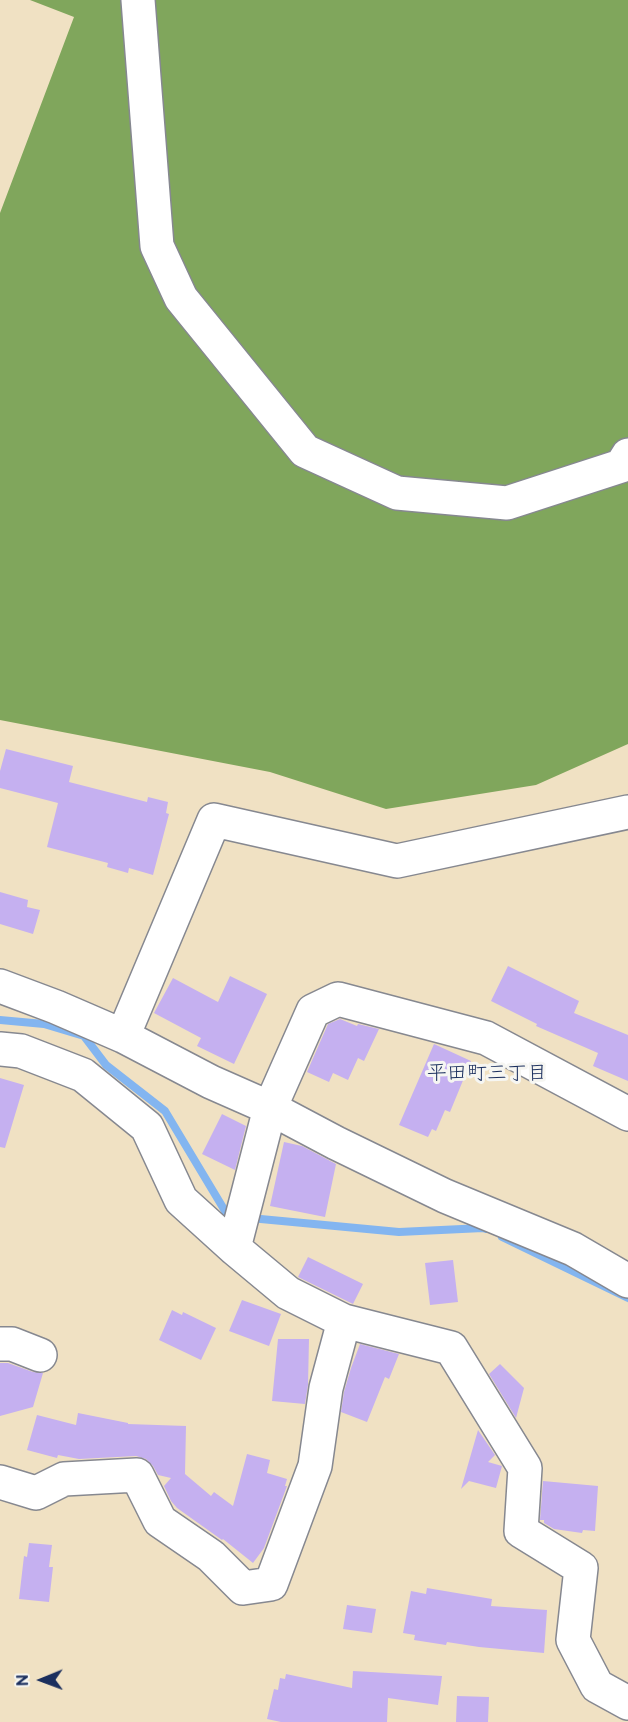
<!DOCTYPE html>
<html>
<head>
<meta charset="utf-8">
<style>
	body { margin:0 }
	#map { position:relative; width:628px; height:1722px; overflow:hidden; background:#f0e1c3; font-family:"Balsamiq Sans",sans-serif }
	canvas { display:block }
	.north { position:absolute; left:12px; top:1650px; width:60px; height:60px; -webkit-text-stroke:4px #f6f6f2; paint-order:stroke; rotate:269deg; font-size:16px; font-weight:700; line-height:24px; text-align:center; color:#1b2f5e }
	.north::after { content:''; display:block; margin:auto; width:21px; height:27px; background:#1b2f5e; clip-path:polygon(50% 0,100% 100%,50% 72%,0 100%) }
</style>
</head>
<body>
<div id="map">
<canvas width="628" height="1722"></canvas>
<div class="north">N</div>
</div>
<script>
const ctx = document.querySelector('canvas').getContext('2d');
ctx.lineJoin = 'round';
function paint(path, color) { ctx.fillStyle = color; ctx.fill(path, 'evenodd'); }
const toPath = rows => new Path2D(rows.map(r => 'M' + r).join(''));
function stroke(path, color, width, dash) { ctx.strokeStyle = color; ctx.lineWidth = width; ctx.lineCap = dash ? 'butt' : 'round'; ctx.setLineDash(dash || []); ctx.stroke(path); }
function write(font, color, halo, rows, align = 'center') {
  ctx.font = font + ' "Balsamiq Sans","Klee One",sans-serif'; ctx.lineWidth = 6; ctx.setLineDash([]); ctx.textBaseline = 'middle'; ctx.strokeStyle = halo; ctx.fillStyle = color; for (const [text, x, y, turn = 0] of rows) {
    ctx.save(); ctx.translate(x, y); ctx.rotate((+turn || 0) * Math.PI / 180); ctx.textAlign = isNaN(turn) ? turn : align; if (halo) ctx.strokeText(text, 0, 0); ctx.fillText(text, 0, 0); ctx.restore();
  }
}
const forest = toPath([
	[30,0,628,0,628,744,536,785,386,809,270,772,0,720,0,213,74,17]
]);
const stream = toPath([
	[0,1020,44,1024,84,1036,106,1065,165,1111,228,1216,232,1216],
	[250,1218,399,1232,483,1228,486,1229],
	[502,1237,628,1298]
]);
const building = toPath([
	[6,749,73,766,69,782,147,802,148,797,168,802,166,813,169,814,153,875,129,868,128,873,107,867,108,863,47,847,58,803,0,788,0,771],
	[0,892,28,900,27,907,40,910,33,934,0,924],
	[508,966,579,1001,574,1013,628,1035,628,1081,593,1066,598,1053,536,1026,537,1024,491,1001],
	[230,976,267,994,234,1064,197,1046,201,1038,154,1013,173,978,218,1002],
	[340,1019,357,1026,358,1024,379,1029,364,1061,358,1058,348,1080,333,1073,329,1082,307,1072,328,1024],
	[434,1044,471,1061,450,1112,445,1110,436,1131,432,1129,428,1137,399,1125],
	[0,1078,24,1085,5,1148,0,1147],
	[222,1114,246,1126,235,1170,202,1154],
	[284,1142,302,1146,336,1164,325,1217,270,1206],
	[308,1257,363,1284,353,1304,298,1277],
	[453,1260,458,1302,430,1305,425,1263],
	[242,1300,281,1314,269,1346,229,1331],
	[172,1310,182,1315,183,1312,216,1328,201,1360,159,1340],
	[278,1339,309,1339,308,1385,305,1404,272,1401],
	[360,1344,399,1354,389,1379,385,1377,367,1422,341,1412,344,1392,351,1368],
	[0,1363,8,1363,33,1372,43,1373,33,1407,0,1416],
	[500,1364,524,1388,516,1418,489,1374],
	[78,1413,128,1423,128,1424,186,1426,185,1474,211,1496,214,1492,233,1506,247,1454,270,1460,267,1473,287,1479,285,1486,287,1486,264,1548,253,1563,223,1539,222,1540,177,1508,171,1501,164,1486,171,1478,158,1475,153,1466,146,1459,136,1456,79,1459,58,1455,57,1458,27,1450,37,1415,76,1425],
	[478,1430,495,1455,488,1462,502,1466,496,1488,469,1481,461,1489],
	[543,1481,598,1486,595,1531,583,1530,582,1533,554,1529,544,1523,544,1520,540,1520],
	[29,1543,52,1545,49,1567,53,1567,49,1602,19,1599,24,1556,27,1557],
	[427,1588,492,1599,491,1606,547,1610,544,1653,479,1647,447,1642,446,1645,414,1640,415,1635,403,1633,411,1591,426,1594],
	[347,1605,376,1609,372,1633,343,1629],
	[353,1671,442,1676,438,1705,388,1698,387,1722,281,1722,267,1719,274,1689,278,1690,280,1678,285,1679,286,1674,352,1688],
	[457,1696,489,1697,488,1722,456,1722]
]);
const minor = toPath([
	[138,0,157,246,181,298,305,451,397,493,507,503,621,466,628,455],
	[0,986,56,1007,123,1036,211,1082,270,1108,336,1143,445,1196,573,1249,628,1281],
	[123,1036,214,820,397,861,628,812],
	[0,1049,21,1051,83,1075,147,1127,181,1200,234,1248,288,1293,344,1321,326,1388,315,1466,271,1584,243,1588,211,1556,160,1521,137,1475,64,1479,36,1493,0,1482],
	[234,1248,270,1108,313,1011,338,999,486,1038,628,1114],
	[344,1321,451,1348,525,1468,521,1531,581,1568,573,1640,597,1686,628,1703],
	[0,1344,12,1344,40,1355]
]);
const neighbourhoodNames = [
	["平田町三丁目",487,1074]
];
paint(forest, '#80a65c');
stroke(stream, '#83b5f0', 8);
paint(building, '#c5b0f0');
stroke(minor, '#868890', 36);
stroke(minor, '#fff', 33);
write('20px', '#1b2f5e', '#f6f6f2', neighbourhoodNames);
</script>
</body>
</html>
